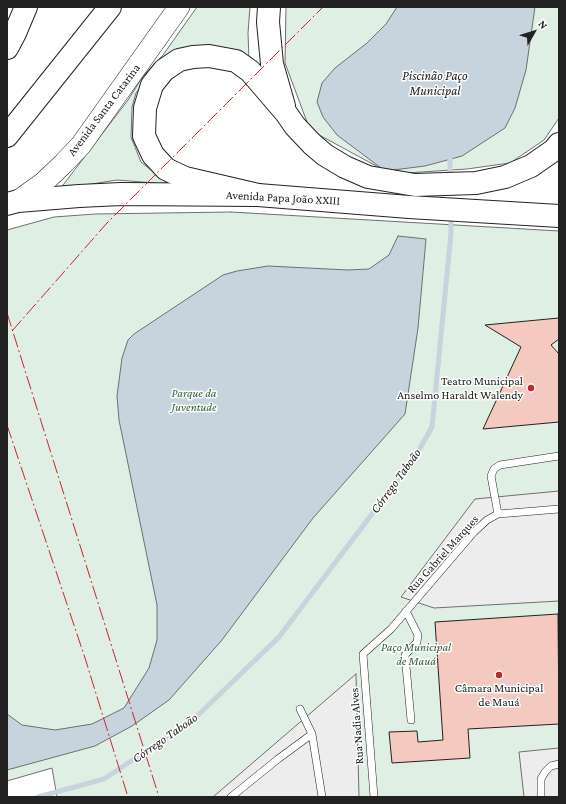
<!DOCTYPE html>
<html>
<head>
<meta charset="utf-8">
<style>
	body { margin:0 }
	#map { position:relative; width:566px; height:804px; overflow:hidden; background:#fff; font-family:"Crimson Pro",serif }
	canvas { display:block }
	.frame { position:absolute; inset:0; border:8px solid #222; pointer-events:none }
	.north { position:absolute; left:514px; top:12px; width:40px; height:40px; -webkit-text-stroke:3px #fff; paint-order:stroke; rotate:51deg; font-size:11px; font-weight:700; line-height:16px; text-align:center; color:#222 }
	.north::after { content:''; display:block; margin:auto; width:14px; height:18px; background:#222; clip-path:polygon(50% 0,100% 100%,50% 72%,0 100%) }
</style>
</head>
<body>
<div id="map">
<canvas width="566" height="804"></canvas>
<div class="frame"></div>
<div class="north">N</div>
</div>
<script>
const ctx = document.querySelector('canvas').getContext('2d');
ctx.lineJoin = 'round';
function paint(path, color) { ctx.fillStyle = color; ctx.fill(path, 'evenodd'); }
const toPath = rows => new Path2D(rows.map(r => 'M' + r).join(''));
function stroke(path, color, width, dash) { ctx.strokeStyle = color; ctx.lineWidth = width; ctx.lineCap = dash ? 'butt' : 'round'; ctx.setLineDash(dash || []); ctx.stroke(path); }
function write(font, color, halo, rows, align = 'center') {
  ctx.font = font + ' "Crimson Pro",serif'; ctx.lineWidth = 3; ctx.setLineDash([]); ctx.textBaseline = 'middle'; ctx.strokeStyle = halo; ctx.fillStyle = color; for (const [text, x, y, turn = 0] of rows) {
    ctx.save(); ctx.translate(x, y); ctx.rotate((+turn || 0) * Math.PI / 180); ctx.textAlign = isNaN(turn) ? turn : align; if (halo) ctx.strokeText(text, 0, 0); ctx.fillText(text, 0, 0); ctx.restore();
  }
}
const green = toPath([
	[197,7,250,7,248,33,249,60,157,67,136,93,132,107,131,137,141,162,172,187,155,183,117,180,60,189,128,100,143,76,163,55,197,7],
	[286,7,559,7,559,118,544,140,510,163,467,169,391,174,310,130,285,63,286,7],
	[231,212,559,231,559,797,57,797,52,768,7,781,7,230,54,217,95,214,231,212]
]);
const parking = toPath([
	[559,491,559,601,434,608,401,597,475,499,559,491],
	[356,674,359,797,213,797,356,674],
	[559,748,559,797,524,797,519,752,559,748]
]);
const water = toPath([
	[397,7,535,7,526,70,515,108,505,128,462,156,425,166,385,171,337,135,323,117,317,102,322,83,335,68,367,43,386,24,397,7],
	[398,236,426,239,418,328,405,414,313,518,222,640,169,700,132,726,95,746,7,770,7,714,22,725,55,730,92,724,124,708,149,668,157,640,157,605,119,420,117,396,122,358,128,340,134,334,223,275,237,271,268,266,348,270,369,269,389,255,398,236]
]);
const stream = toPath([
	[450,154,450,180],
	[38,797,104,779,194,719,279,637,415,457,432,427,451,233,451,214]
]);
const building = toPath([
	[559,318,559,339,551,345,559,354,559,422,483,429,521,347,485,325,559,318],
	[558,614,559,724,468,729,470,758,392,763,389,732,417,731,418,742,443,740,435,622,558,614]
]);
const service = toPath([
	[498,514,491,476,494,469,500,465,559,456],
	[406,611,418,635,417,642,405,655,411,720],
	[300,709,312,734,322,797],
	[231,797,278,759,312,734],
	[374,797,363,654,391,629,474,532,487,520,498,514,559,509],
	[541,797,541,779,545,772,551,766,559,764]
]);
const secondary = toPath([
	[18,201,43,183,63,164,81,145,179,7]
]);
const primary = toPath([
	[7,136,110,7],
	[7,204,18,201,79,196,121,194,258,195,409,207,559,216]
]);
const trunk = toPath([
	[269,7,268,22,272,64,284,106],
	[7,48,15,33,26,7],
	[258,195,185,178,166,169,153,155,144,136,145,108,152,85,164,70,179,60,193,57,209,56,236,61,250,71,286,113,295,126,312,144,325,155,345,167,368,177,415,185,476,183,505,177,531,166,554,150,559,144]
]);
const power = toPath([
	[7,313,159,797],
	[12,331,107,223,323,7],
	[7,425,85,658,128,797]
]);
const markers = [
	[531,388,4,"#c62828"],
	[499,675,4,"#c62828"]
];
const streetNames = [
	["Avenida Santa Catarina",104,110,-53],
	["Avenida Papa João XXIII",283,198,3],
	["Rua Gabriel Marques",443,554,-48],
	["Rua Nadia Alves",357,726,-94]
];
const poiNames = [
	["Teatro Municipal",523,381],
	["Anselmo Haraldt Walendy",523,395],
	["Câmara Municipal",499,688,"center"],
	["de Mauá",499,702,"center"]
];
const parkNames = [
	["Parque da",194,393],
	["Juventude",194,407],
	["Paço Municipal",416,647],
	["de Mauá",416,661]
];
const waterNames = [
	["Piscinão Paço",435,76],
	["Municipal",435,91],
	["Córrego Taboão",396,481,-54],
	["Córrego Taboão",165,738,-35]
];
paint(green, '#e0efe3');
stroke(green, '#6f6f6f', 1);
paint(parking, '#ededed');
stroke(parking, '#6f6f6f', 1);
paint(water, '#c7d3dd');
stroke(water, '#6f6f6f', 1);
stroke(stream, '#c7d3dd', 5);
paint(building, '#f3c9c0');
stroke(building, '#222', 1);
stroke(service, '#222', 8);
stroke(secondary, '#222', 22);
stroke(primary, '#222', 24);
stroke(trunk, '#222', 24);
stroke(service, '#fff', 7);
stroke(secondary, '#fff', 21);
stroke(primary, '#fff', 22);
stroke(trunk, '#fff', 22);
stroke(power, '#c62828', 1, [14, 3, 2, 3]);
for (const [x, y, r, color] of markers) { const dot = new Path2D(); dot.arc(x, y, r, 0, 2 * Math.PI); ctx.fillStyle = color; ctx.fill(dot); stroke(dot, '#fff', 1.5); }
write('12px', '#222', '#fff', streetNames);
write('12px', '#222', '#fff', poiNames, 'right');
write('italic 12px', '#2f5e38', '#fff', parkNames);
write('italic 13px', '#222', '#fff', waterNames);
</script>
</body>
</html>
